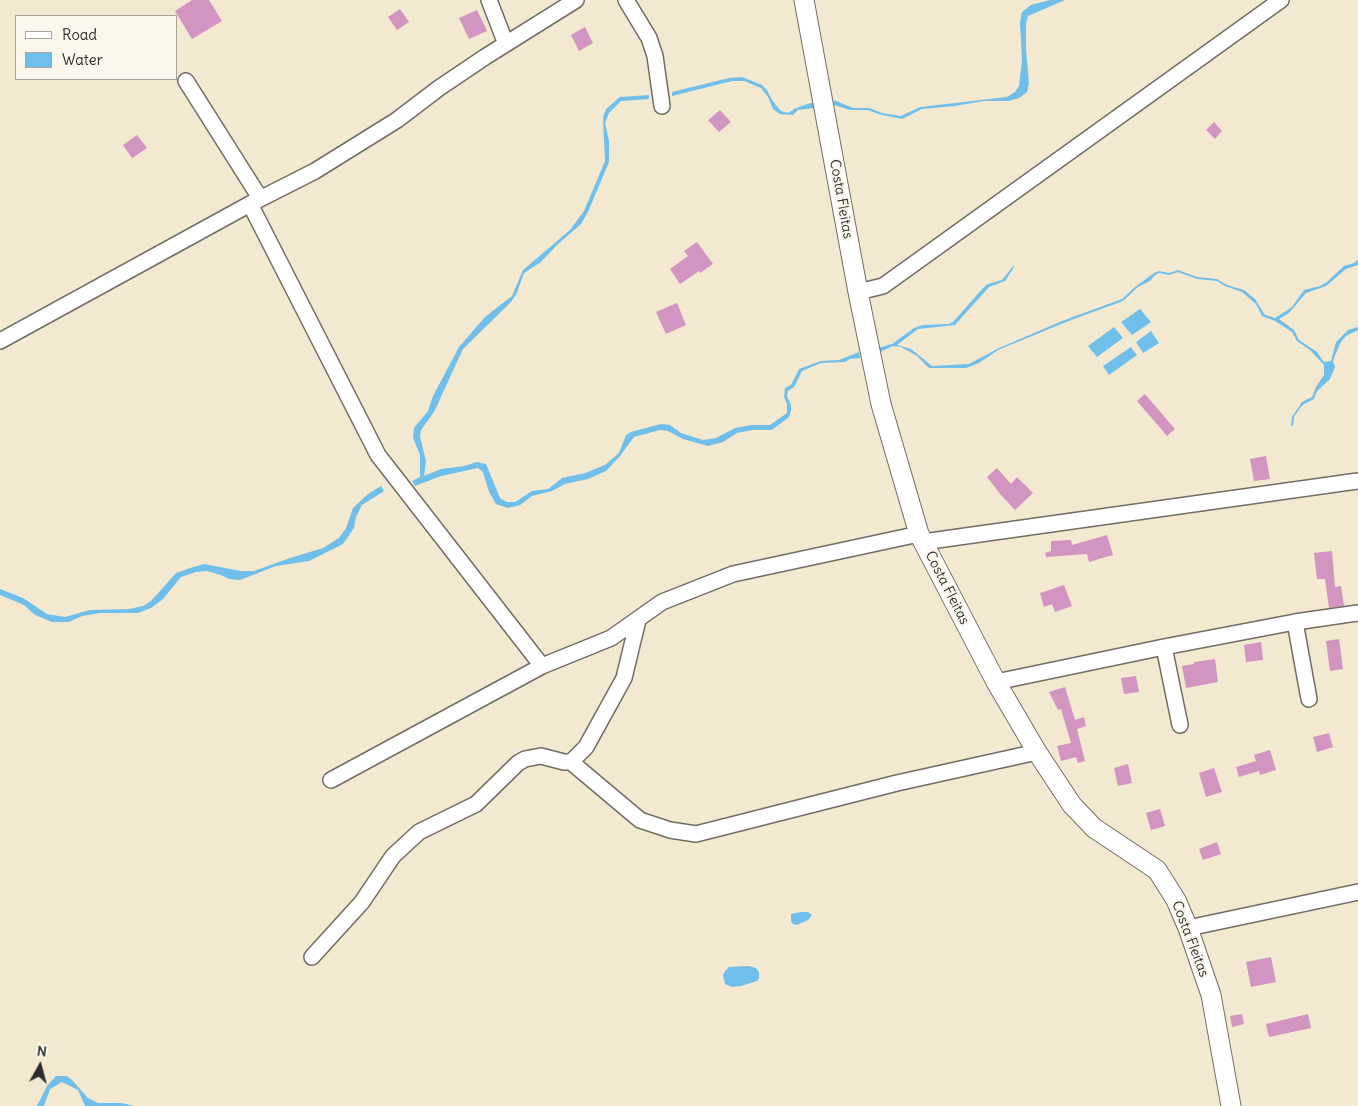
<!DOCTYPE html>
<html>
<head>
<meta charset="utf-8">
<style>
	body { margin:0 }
	#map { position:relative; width:1358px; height:1106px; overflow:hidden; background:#f3e8d0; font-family:Delius,sans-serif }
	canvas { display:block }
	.legend { position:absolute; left:15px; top:15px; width:162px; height:65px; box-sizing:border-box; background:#fbf7ec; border:1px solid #a8a59f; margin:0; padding:6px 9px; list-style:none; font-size:15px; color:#2b2b2b }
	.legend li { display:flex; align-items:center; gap:10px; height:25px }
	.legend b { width:25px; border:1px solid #a8a59f }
	.north { position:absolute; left:15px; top:1041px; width:50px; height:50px; -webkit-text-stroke:4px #fbf7ec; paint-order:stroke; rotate:7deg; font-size:14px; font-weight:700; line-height:20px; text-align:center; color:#2b2b2b }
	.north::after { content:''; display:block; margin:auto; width:18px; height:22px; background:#2b2b2b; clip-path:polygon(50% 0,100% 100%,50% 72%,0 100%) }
</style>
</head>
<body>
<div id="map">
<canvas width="1358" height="1106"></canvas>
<ul class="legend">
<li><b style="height:6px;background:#fff"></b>Road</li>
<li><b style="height:14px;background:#70bfeb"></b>Water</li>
</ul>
<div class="north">N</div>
</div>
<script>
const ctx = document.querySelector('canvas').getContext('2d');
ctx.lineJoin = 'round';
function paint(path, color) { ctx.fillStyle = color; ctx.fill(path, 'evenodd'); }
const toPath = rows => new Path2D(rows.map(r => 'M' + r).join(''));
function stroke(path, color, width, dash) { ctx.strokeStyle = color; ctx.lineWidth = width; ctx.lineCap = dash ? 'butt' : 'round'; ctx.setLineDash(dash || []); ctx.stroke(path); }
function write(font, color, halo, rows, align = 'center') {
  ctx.font = font + ' Delius,sans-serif'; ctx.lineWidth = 5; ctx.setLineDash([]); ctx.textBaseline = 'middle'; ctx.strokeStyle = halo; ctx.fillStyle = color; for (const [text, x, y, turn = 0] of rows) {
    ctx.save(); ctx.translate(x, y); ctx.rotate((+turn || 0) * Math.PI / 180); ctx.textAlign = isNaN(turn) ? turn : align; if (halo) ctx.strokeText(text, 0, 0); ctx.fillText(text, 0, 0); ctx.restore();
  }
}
const water = toPath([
	[1050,0,1065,0,1028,16,1026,24,1026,49,1029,83,1027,92,1019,98,1009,101,984,101,955,106,922,109,902,119,878,114,868,110,850,110,834,105,834,100,853,108,869,108,882,113,901,116,920,107,1007,97,1015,92,1019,86,1022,60,1020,23,1022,12,1031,5],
	[742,77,762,85,767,90,772,100,781,111,788,113,796,108,814,102,814,108,798,110,793,115,780,114,773,109,768,97,761,88,744,81,732,81,672,96,672,92,729,78],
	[649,95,649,99,621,101,609,113,605,123,609,141,609,162,588,212,581,224,557,245,541,262,524,273,516,295,510,303,463,349,434,412,421,430,420,437,426,461,424,476,441,469,464,466,477,462,486,464,500,498,507,502,515,502,532,491,548,489,562,478,585,473,605,465,619,453,626,435,631,432,661,424,670,425,681,433,703,440,716,438,735,428,752,425,770,425,787,413,787,404,784,397,785,388,791,385,799,369,821,361,839,360,859,352,860,358,850,359,845,362,821,363,802,371,794,387,788,391,787,396,791,405,791,411,789,417,772,430,752,430,737,433,723,442,708,446,683,439,668,431,660,430,634,437,620,456,606,471,588,479,565,484,552,491,532,496,520,505,508,508,496,504,489,492,483,472,478,468,441,476,415,486,412,481,420,477,420,455,413,438,414,428,428,411,433,396,459,347,485,317,512,296,523,270,570,230,584,211,605,161,603,117,606,109,620,97],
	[1358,260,1358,265,1346,269,1326,286,1306,293,1289,313,1279,319,1294,330,1299,340,1317,352,1324,362,1331,361,1336,342,1348,330,1358,327,1358,330,1346,336,1341,342,1334,358,1333,362,1335,367,1330,379,1317,391,1314,399,1304,404,1300,408,1294,417,1293,426,1291,425,1292,417,1302,402,1312,397,1316,387,1324,375,1324,365,1310,350,1297,341,1292,332,1275,321,1262,316,1256,304,1242,292,1225,286,1217,281,1197,279,1178,272,1169,275,1159,273,1155,275,1150,281,1138,287,1123,301,1066,322,998,350,979,363,966,368,929,368,917,356,901,347,893,346,878,353,878,348,892,344,914,328,922,325,949,324,954,321,983,288,988,284,1002,280,1014,265,1013,269,1005,281,989,287,955,325,918,329,897,345,911,349,932,366,969,364,997,349,1062,321,1122,299,1135,287,1154,273,1159,271,1169,273,1178,270,1197,277,1217,279,1227,285,1244,290,1255,299,1265,315,1275,318,1292,307,1304,290,1320,286,1327,282,1344,266,1354,263],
	[1140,309,1151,322,1132,335,1121,322],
	[1114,327,1123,338,1097,357,1088,346],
	[1151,331,1159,343,1143,353,1136,342],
	[1131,347,1137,355,1109,375,1103,366],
	[381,486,384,491,362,505,356,517,354,528,343,544,309,561,276,566,240,580,229,579,221,575,207,571,196,572,181,577,163,599,151,608,138,613,100,613,82,616,69,622,52,622,35,615,24,605,0,595,0,589,23,598,47,614,65,617,90,610,129,609,143,606,151,601,176,573,190,568,204,564,241,571,254,571,287,559,323,548,339,538,346,528,353,508,368,494],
	[801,912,808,912,812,915,808,920,797,925,793,924,791,921,791,914],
	[749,966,756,968,759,972,759,978,757,981,741,986,732,987,725,984,723,975,726,970,729,967],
	[56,1076,67,1076,72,1080,88,1098,98,1103,122,1103,134,1106,85,1106,78,1090,62,1082,50,1089,44,1106,37,1106,47,1086]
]);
const building = toPath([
	[192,0,209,0,222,21,192,39,175,11],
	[400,9,409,22,397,30,388,17],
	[477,10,487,31,469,39,459,18],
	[585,27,593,43,579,51,571,35],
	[720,110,731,122,719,132,708,120],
	[1214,122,1222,131,1215,139,1206,130],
	[137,135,147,148,132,158,123,145],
	[697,242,713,264,700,273,699,271,680,284,670,269,688,256,684,251],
	[677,303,686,325,666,334,656,312],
	[1145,394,1175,429,1167,436,1137,401],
	[1266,456,1270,479,1254,481,1250,459],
	[997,468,1011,484,1017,477,1033,493,1015,510,1000,494,987,477],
	[1107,535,1113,555,1089,562,1087,554,1046,557,1045,553,1051,551,1051,541,1071,540,1072,545],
	[1332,551,1335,587,1341,586,1344,606,1329,608,1325,579,1317,579,1314,553],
	[1064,585,1072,606,1055,612,1052,604,1044,607,1040,593],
	[1339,639,1343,669,1330,671,1326,641],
	[1261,642,1263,660,1246,662,1244,645],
	[1215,659,1218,682,1186,688,1182,666,1194,664,1194,662],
	[1136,676,1139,692,1124,694,1121,678],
	[1065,687,1075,720,1084,717,1086,726,1077,729,1085,761,1078,763,1076,757,1061,761,1057,746,1071,743,1061,709,1058,710,1049,692],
	[1329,733,1333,747,1317,752,1313,737],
	[1270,750,1276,770,1260,775,1259,771,1239,777,1236,767,1256,761,1254,755],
	[1128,764,1132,783,1118,786,1114,768],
	[1214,768,1222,792,1206,797,1199,773],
	[1160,809,1165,826,1151,830,1146,813],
	[1217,842,1221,854,1203,860,1199,849],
	[1271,957,1276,982,1251,987,1246,962],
	[1242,1014,1244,1024,1232,1027,1230,1016],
	[1308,1014,1311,1028,1269,1037,1266,1024]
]);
const minor = toPath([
	[489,0,506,44],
	[626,0,649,38,655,56,662,106],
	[186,81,260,198],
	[250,204,378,455,542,666],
	[858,292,883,286,1281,0],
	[0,341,250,204,315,171,397,120,439,88,485,57,576,0],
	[923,542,1358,481],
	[1295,622,1309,699],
	[1164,647,1180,725],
	[996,682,1164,647,1295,622,1358,613],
	[571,762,640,820,670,830,696,834,897,783,1037,752],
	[331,780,542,666,611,638,662,602,733,574,919,534],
	[1188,928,1358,892],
	[312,957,362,902,393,856,419,832,476,804,518,763,525,759,541,756,564,762,571,762,586,747,624,678,638,620]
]);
const major = toPath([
	[804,0,858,292,881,404,919,534,996,682,1037,752,1072,805,1094,828,1157,870,1176,900,1188,928,1211,995,1231,1106]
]);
const streetNames = [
	["Costa Fleitas",841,199,80],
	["Costa Fleitas",947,588,63],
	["Costa Fleitas",1190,939,69]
];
paint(water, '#70bfeb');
paint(building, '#d294c1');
stroke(minor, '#716d65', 18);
stroke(major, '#716d65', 21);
stroke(minor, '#fff', 15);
stroke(major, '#fff', 19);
write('14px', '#2b2b2b', '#fbf7ec', streetNames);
</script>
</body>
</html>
